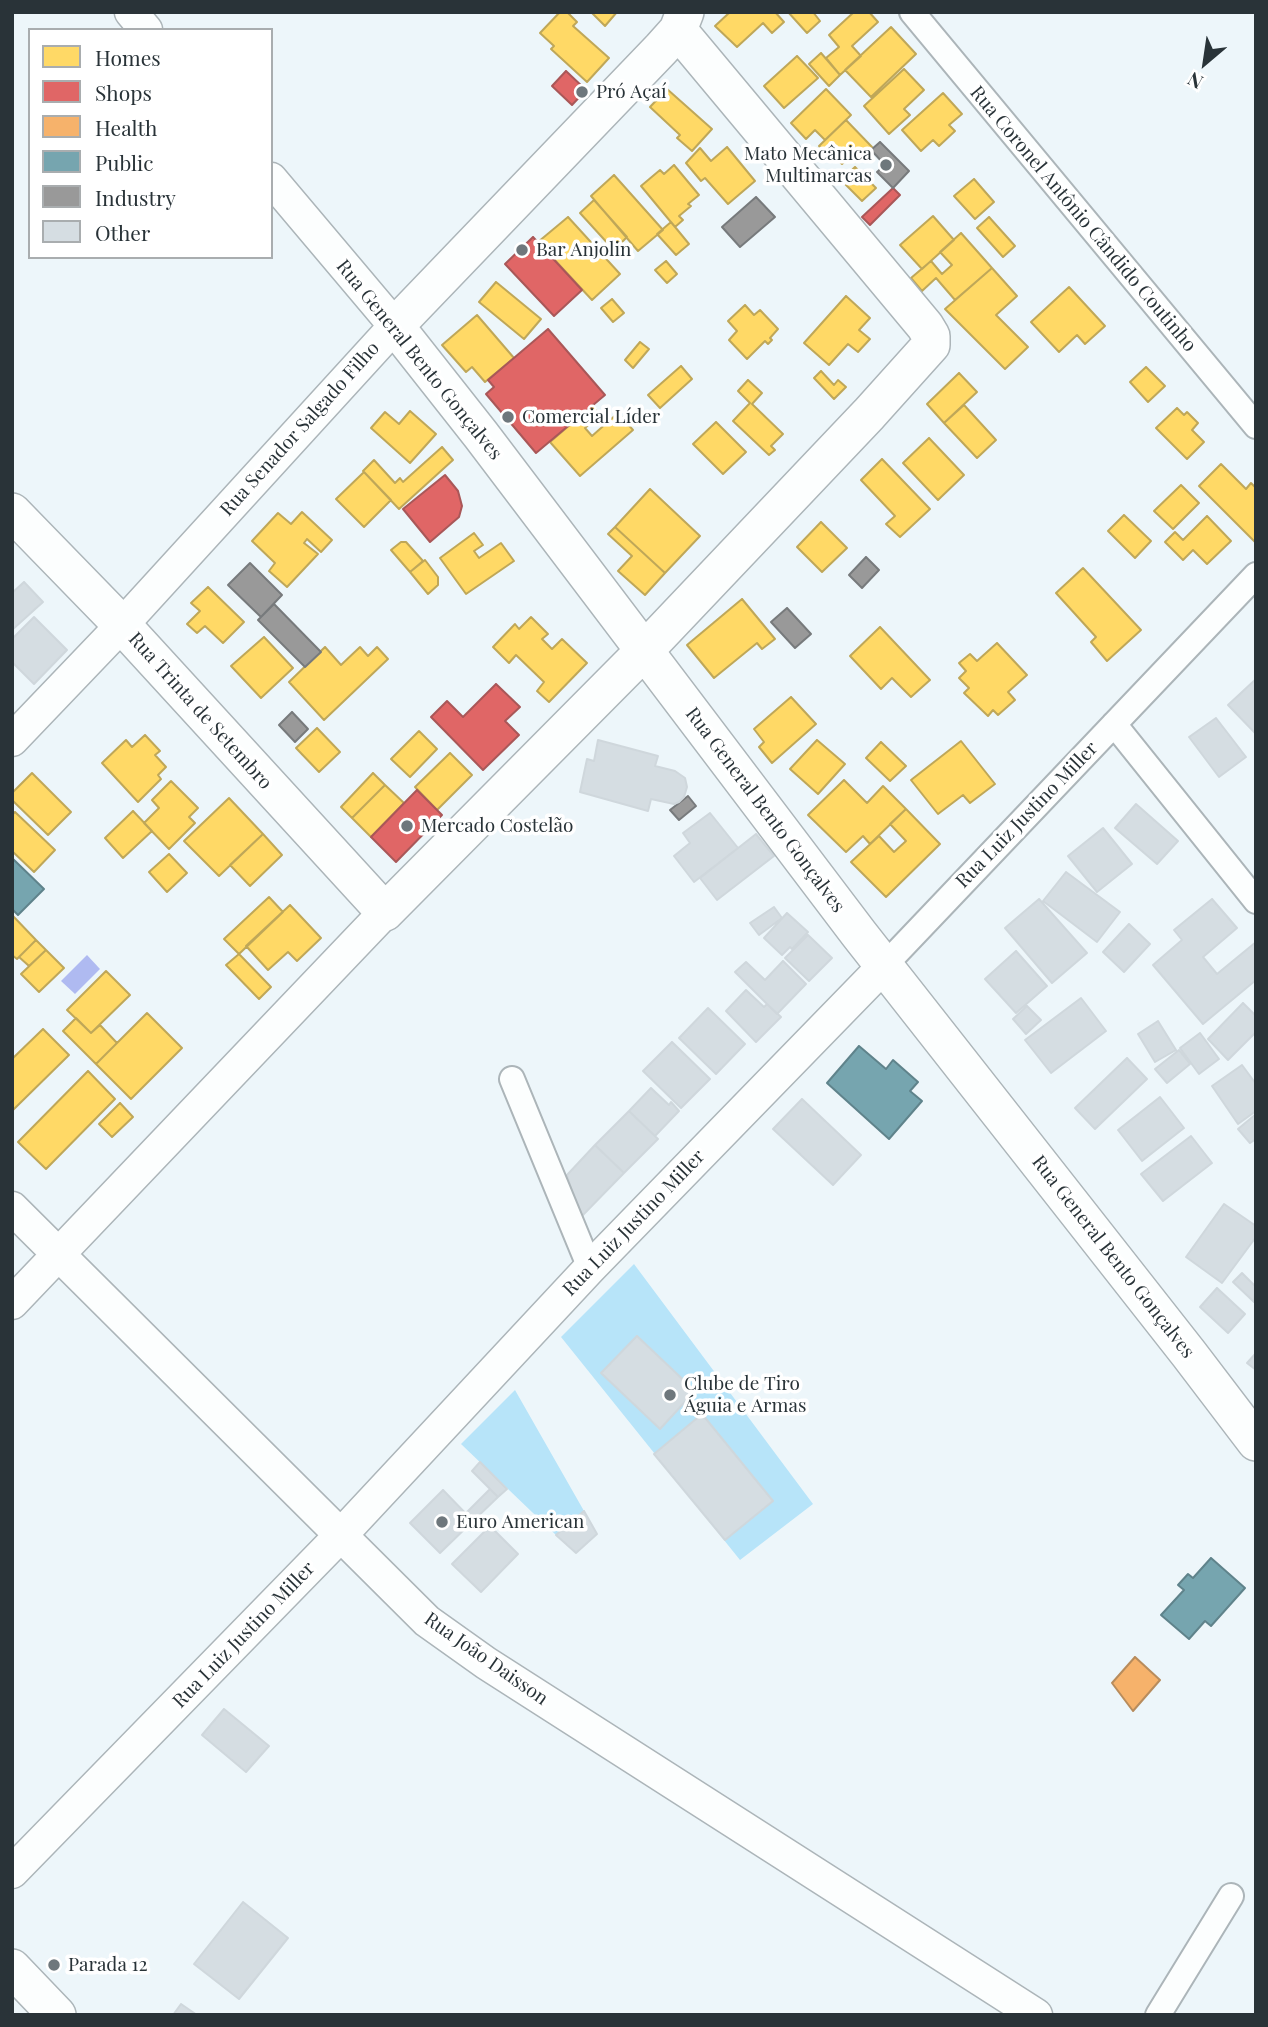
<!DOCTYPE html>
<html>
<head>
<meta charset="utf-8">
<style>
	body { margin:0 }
	#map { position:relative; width:1268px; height:2027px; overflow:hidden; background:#edf6fa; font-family:"Playfair Display",serif }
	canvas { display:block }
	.frame { position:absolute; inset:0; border:14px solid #293338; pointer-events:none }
	.legend { position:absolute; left:28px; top:28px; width:245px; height:231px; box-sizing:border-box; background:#fff; border:2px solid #a9adaf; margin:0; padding:9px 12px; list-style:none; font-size:21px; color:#293338 }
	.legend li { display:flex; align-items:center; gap:14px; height:35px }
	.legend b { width:35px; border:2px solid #a9adaf }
	.north { position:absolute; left:1170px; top:28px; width:70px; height:70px; -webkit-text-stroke:5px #fff; paint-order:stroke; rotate:209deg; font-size:19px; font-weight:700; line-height:28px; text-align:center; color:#293338 }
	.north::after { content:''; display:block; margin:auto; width:24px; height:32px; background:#293338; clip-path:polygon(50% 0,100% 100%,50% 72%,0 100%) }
</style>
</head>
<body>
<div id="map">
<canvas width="1268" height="2027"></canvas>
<div class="frame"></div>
<ul class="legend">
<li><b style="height:19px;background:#ffd966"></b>Homes</li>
<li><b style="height:19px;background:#e06666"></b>Shops</li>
<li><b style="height:19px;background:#f6b26b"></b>Health</li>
<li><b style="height:19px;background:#76a5af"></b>Public</li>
<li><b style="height:19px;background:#999"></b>Industry</li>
<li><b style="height:19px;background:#d5dde2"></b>Other</li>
</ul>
<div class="north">N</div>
</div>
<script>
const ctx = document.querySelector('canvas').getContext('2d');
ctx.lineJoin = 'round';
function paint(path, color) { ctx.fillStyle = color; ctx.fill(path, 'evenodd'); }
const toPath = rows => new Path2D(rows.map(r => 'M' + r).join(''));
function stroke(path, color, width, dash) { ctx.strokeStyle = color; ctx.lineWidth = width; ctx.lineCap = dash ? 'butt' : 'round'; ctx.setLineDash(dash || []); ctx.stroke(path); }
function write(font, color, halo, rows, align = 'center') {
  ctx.font = font + ' "Playfair Display",serif'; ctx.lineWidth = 7; ctx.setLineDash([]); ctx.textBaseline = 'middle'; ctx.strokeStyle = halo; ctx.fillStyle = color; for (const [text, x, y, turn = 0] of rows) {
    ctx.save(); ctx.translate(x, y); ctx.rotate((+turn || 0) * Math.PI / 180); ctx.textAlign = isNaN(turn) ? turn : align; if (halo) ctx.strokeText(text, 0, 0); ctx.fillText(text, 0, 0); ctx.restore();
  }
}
const green = toPath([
	[634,1264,813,1504,740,1560,561,1337],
	[515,1390,584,1511,556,1535,461,1444]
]);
const water = toPath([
	[87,955,100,969,75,994,61,981]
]);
const homes = toPath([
	[560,12,567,12,577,22,573,26,609,58,587,82,551,49,554,46,540,33,560,12],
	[591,12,617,12,605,26,591,12],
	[730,12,775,12,784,22,772,33,763,23,737,47,715,26,730,12],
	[788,12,813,12,820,21,807,33,788,12],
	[854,12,869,12,878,22,852,46,861,56,840,75,826,58,839,47,829,35,854,12],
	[891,27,916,54,871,97,845,70,891,27],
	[821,53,840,75,829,86,809,64,821,53],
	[797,56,818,78,784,108,764,86,797,56],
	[904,69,924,90,904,109,910,115,889,134,864,106,904,69],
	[667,89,712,129,692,151,677,138,680,135,650,107,667,89],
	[826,89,851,115,825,140,815,130,806,139,791,123,826,89],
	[943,93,962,114,949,125,955,131,939,146,933,140,921,151,902,130,943,93],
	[846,120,872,147,856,162,850,156,842,164,835,157,832,159,819,146,846,120],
	[727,147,755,181,728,204,705,178,701,181,686,163,700,148,711,161,727,147],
	[674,165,699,195,688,204,691,206,679,216,683,220,675,227,641,186,660,170,664,174,674,165],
	[855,167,876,188,862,201,841,180,855,167],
	[614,175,663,230,638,251,591,196,614,175],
	[974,179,994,202,975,219,954,196,974,179],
	[594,200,627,237,621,243,618,241,611,247,580,213,594,200],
	[933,216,954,240,922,269,900,245,933,216],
	[568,217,620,274,592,300,538,242,568,217],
	[989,217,1015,246,1003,257,977,228,989,217],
	[671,222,689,244,676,255,657,234,671,222],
	[961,233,992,268,955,300,936,278,922,291,911,278,931,261,942,274,952,265,940,252,961,233],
	[666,261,677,274,667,283,655,270,666,261],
	[992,268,1017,296,996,315,1028,347,1005,369,945,309,992,268],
	[496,282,541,319,524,339,479,302,496,282],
	[1069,287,1105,326,1085,344,1077,335,1059,352,1031,322,1069,287],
	[846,296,870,318,859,330,870,339,858,352,848,344,829,365,804,343,846,296],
	[612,299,624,313,613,322,601,308,612,299],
	[745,305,754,315,760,310,778,329,770,338,772,340,768,344,765,341,747,359,729,340,737,331,728,321,745,305],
	[477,315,514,358,485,382,472,367,466,372,442,345,477,315],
	[640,342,649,349,633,368,625,360,640,342],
	[681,366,692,379,660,408,648,395,681,366],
	[1146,367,1165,386,1148,402,1130,382,1146,367],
	[821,371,834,385,838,380,846,387,834,399,814,378,821,371],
	[959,373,977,392,944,423,927,404,959,373],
	[748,380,762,393,752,404,783,434,771,446,775,450,769,455,733,421,750,403,738,391,748,380],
	[964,405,996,440,977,458,944,423,964,405],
	[592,406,600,415,585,428,592,436,618,413,633,430,580,476,550,442,592,406],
	[1177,408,1184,415,1187,412,1198,423,1192,430,1204,442,1187,459,1156,428,1177,408],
	[410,411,436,434,410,463,371,428,385,412,399,424,410,411],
	[716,422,746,452,723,474,693,444,716,422],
	[929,438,964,475,938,500,903,463,929,438],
	[442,447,453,460,399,509,363,471,374,460,395,483,400,478,403,482,442,447],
	[882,459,930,509,900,537,886,524,895,516,861,480,882,459],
	[1221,464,1246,489,1251,483,1256,488,1256,543,1199,486,1221,464],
	[364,472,391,500,364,527,336,499,364,472],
	[1181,485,1199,503,1173,529,1154,511,1181,485],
	[650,489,700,536,665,573,615,527,650,489],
	[302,512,332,540,321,552,307,539,304,543,318,554,287,587,269,571,275,563,252,541,278,513,291,524,302,512],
	[1124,515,1151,541,1135,558,1108,531,1124,515],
	[1207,516,1231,541,1207,564,1193,550,1183,560,1165,542,1175,532,1183,540,1207,516],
	[821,522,847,548,822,572,797,547,821,522],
	[615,527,665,573,645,595,618,571,632,556,608,534,615,527],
	[474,533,483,545,474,551,479,558,501,543,514,561,466,594,440,558,474,533],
	[401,542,406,542,423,561,410,572,391,550,401,542],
	[425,560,438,577,438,585,428,594,410,572,425,560],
	[1083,568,1141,630,1107,661,1091,642,1096,637,1056,593,1083,568],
	[208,587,244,622,223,643,205,626,197,633,187,624,200,611,191,603,208,587],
	[742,599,775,639,762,649,757,643,714,678,687,645,742,599],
	[531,617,548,634,542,639,552,649,562,639,587,663,549,702,537,691,544,682,516,655,509,663,493,647,515,624,519,629,531,617],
	[880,627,930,680,911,697,892,678,881,689,850,656,880,627],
	[264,637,293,668,261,698,231,666,264,637],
	[997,643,1027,675,1008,692,1015,700,998,715,993,710,988,716,964,693,969,688,959,678,966,671,959,663,970,654,977,661,997,643],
	[325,647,341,665,360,647,368,656,377,647,388,659,324,720,289,682,325,647],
	[791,697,816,724,772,763,759,747,764,742,754,729,791,697],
	[317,728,340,752,319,772,296,748,317,728],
	[419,731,437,749,410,777,391,759,419,731],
	[145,735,160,751,155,755,166,767,158,775,161,779,138,802,102,763,126,740,132,747,145,735],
	[817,740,845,764,818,794,790,769,817,740],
	[961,741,995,784,970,803,963,795,938,814,911,780,961,741],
	[881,742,906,766,890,781,866,758,881,742],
	[450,753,472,775,437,810,415,787,450,753],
	[32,773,71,812,48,835,12,800,12,793,32,773],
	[373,773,385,785,352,818,341,807,373,773],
	[844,780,867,803,883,786,906,809,870,844,863,836,846,852,808,815,844,780],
	[171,781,198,808,189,817,195,823,169,849,144,823,159,808,152,800,171,781],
	[385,785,404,803,371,837,352,818,385,785],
	[229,798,263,834,219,876,184,841,229,798],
	[906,809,940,844,886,897,851,862,879,836,894,852,906,841,890,824,906,809],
	[133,811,152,831,123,858,105,838,133,811],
	[15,812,55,850,34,872,12,851,12,815,15,812],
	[263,834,282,855,250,886,230,865,263,834],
	[169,854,187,873,167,892,149,872,169,854],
	[269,897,283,912,239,954,224,939,269,897],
	[290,905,321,938,297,961,288,952,268,970,246,946,290,905],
	[12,915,36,940,17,959,12,955,12,915],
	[36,940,46,950,29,966,19,957,36,940],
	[46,950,64,968,39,992,21,974,46,950],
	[239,954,271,987,259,999,226,965,239,954],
	[106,971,130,995,91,1033,67,1010,106,971],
	[147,1013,182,1048,131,1099,96,1064,147,1013],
	[76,1018,91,1033,100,1025,117,1043,96,1064,63,1031,76,1018],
	[43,1029,69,1055,12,1111,12,1059,43,1029],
	[88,1071,115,1099,46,1169,18,1142,88,1071],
	[120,1103,133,1117,112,1137,99,1124,120,1103]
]);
const shops = toPath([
	[566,71,586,90,572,105,552,86,566,71],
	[893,188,900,195,870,225,862,217,893,188],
	[533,237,582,290,554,316,505,264,533,237],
	[548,329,605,395,536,453,486,394,494,387,488,380,548,329],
	[445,475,458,491,462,506,459,517,430,542,403,509,445,475],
	[496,684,520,707,505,721,519,735,483,770,431,717,447,701,463,717,496,684],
	[417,790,442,815,396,862,371,837,417,790]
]);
const health = toPath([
	[1135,1657,1160,1680,1133,1711,1112,1683,1135,1657]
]);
const public = toPath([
	[12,858,44,889,18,915,12,909,12,858],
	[859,1046,886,1069,893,1060,918,1082,910,1091,922,1101,889,1139,827,1083,859,1046],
	[1211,1558,1245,1588,1211,1626,1205,1621,1189,1639,1161,1615,1184,1590,1178,1585,1188,1574,1193,1578,1211,1558]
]);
const industry = toPath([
	[880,142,909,171,893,188,877,172,885,165,871,150,880,142],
	[756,197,775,217,740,247,722,227,756,197],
	[866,557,879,570,862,588,849,575,866,557],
	[250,563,282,595,261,617,228,585,250,563],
	[274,604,321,652,305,667,258,620,274,604],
	[787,608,811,634,795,648,771,622,787,608],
	[292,712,308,729,295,742,279,725,292,712],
	[688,796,696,806,679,820,670,810,688,796]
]);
const building = toPath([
	[24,582,43,602,12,630,12,593,24,582],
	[34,617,67,650,34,684,12,662,12,639,34,617],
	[1256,679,1256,734,1228,705,1256,679],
	[1216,718,1246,757,1219,777,1189,737,1216,718],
	[598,740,658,756,655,766,675,771,685,778,687,787,684,797,679,802,674,804,651,799,648,811,580,792,587,759,594,761,598,740],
	[1136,804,1178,841,1157,864,1115,828,1136,804],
	[710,813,738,848,694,882,674,856,690,843,683,833,710,813],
	[1103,828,1132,864,1097,892,1068,856,1103,828],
	[756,834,774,856,717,900,700,878,756,834],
	[1066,872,1120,912,1097,942,1043,901,1066,872],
	[1039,899,1087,953,1052,983,1005,928,1039,899],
	[1212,899,1237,928,1203,957,1217,974,1256,942,1256,980,1203,1024,1153,965,1182,940,1174,930,1212,899],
	[774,907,782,918,759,935,750,923,774,907],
	[787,913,808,932,792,949,790,947,782,955,764,938,787,913],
	[1129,924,1150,944,1124,972,1103,952,1129,924],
	[808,935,832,958,809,981,785,958,808,935],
	[1016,951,1047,986,1016,1013,985,979,1016,951],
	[783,961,806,984,777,1014,735,972,746,962,765,980,783,961],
	[746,990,764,1007,767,1004,781,1017,756,1042,726,1011,746,990],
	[1081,998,1106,1031,1051,1073,1025,1040,1081,998],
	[1243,1003,1256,1016,1256,1032,1228,1060,1208,1039,1243,1003],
	[1027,1006,1041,1020,1026,1034,1013,1019,1027,1006],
	[708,1008,745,1044,716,1074,679,1038,708,1008],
	[1158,1021,1176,1050,1155,1062,1138,1034,1158,1021],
	[1200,1033,1219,1059,1199,1074,1180,1048,1200,1033],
	[672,1042,710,1079,681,1108,643,1071,672,1042],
	[1179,1050,1190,1064,1167,1083,1155,1069,1179,1050],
	[1127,1058,1147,1079,1095,1129,1075,1108,1127,1058],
	[1242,1065,1256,1084,1256,1111,1238,1124,1212,1086,1242,1065],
	[651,1088,669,1105,671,1102,679,1111,655,1136,629,1111,651,1088],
	[1160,1097,1184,1128,1142,1161,1118,1130,1160,1097],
	[802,1099,861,1155,833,1185,773,1129,802,1099],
	[629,1111,658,1139,624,1173,595,1145,629,1111],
	[1256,1114,1256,1139,1250,1143,1238,1129,1256,1114],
	[1191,1136,1212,1163,1163,1201,1141,1174,1191,1136],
	[595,1145,624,1173,580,1218,567,1175,595,1145],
	[1224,1204,1256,1226,1256,1237,1222,1283,1186,1257,1224,1204],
	[1242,1273,1256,1287,1254,1302,1233,1282,1242,1273],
	[1217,1288,1245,1314,1228,1333,1200,1307,1217,1288],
	[637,1336,695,1391,660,1429,601,1373,637,1336],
	[1256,1353,1256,1370,1247,1363,1256,1353],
	[702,1414,773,1501,725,1540,654,1454,702,1414],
	[480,1462,507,1489,498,1497,472,1471,480,1462],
	[490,1489,498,1497,473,1521,466,1513,490,1489],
	[443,1490,473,1521,440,1553,410,1523,443,1490],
	[584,1511,597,1534,576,1553,556,1535,584,1511],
	[490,1526,518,1554,481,1592,452,1564,490,1526],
	[224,1709,269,1746,246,1772,202,1735,224,1709],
	[243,1902,288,1938,239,1999,194,1964,243,1902],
	[181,2004,197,2015,173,2015,181,2004]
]);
const minor = toPath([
	[912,12,1256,426],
	[1114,724,1256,901],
	[885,965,1256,575],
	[512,1079,590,1268],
	[1158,2015,1231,1896]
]);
const tertiary = toPath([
	[131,12,146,30],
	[12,740,122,625,395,326,271,179],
	[12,1208,427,1621,486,1663,1036,2015],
	[12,1303,385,912],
	[12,1872,340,1536,590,1268,885,965]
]);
const secondary = toPath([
	[685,12,678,30,661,49,395,326,481,435,859,934,1189,1354,1256,1442],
	[12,512,122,625,385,912,644,651,869,414,931,345,931,336,925,326,678,30],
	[12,1968,57,2015]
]);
const markers = [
	[582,92,7,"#6e777c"],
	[886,165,7,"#6e777c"],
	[522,250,7,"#6e777c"],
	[508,417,7,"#6e777c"],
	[407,826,7,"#6e777c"],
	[670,1395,7,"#6e777c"],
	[442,1522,7,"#6e777c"],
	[54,1965,7,"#6e777c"]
];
const poiNames = [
	["Pró Açaí",596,92],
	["Mato Mecânica",872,154,"right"],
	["Multimarcas",872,176,"right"],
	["Bar Anjolin",536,250],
	["Comercial Líder",522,417],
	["Mercado Costelão",421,826],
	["Clube de Tiro",684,1384],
	["Águia e Armas",684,1406],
	["Euro American",456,1522],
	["Parada 12",68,1965]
];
const streetNames = [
	["Rua Coronel Antônio Cândido Coutinho",1083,219,50],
	["Rua General Bento Gonçalves",419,360,51],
	["Rua Senador Salgado Filho",300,429,-48],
	["Rua Trinta de Setembro",200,711,48],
	["Rua General Bento Gonçalves",765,810,53],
	["Rua Luiz Justino Miller",1027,815,-46],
	["Rua Luiz Justino Miller",634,1223,-46],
	["Rua General Bento Gonçalves",1113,1257,52],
	["Rua Luiz Justino Miller",244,1635,-46],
	["Rua João Daisson",486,1659,35]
];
paint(green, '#b7e4f9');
paint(water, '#afbaf1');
paint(homes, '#ffd966');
stroke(homes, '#bfa758', 2);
paint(shops, '#e06666');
stroke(shops, '#a95758', 2);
paint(health, '#f6b26b');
stroke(health, '#b88c5c', 2);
paint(public, '#76a5af');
stroke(public, '#5f838b', 2);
paint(industry, '#999');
stroke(industry, '#777a7c', 2);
paint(building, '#d5dde2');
stroke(building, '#cfd7dc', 2);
stroke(minor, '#acb5b9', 28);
stroke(tertiary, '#acb5b9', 35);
stroke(secondary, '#acb5b9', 40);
stroke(minor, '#fcfefe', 24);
stroke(tertiary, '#fcfefe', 32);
stroke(secondary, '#fcfefe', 37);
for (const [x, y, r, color] of markers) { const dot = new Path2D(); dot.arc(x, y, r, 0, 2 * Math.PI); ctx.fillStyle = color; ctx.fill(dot); stroke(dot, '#fff', 2.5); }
write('19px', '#293338', '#fff', poiNames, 'left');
write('19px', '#293338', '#fff', streetNames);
</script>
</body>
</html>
